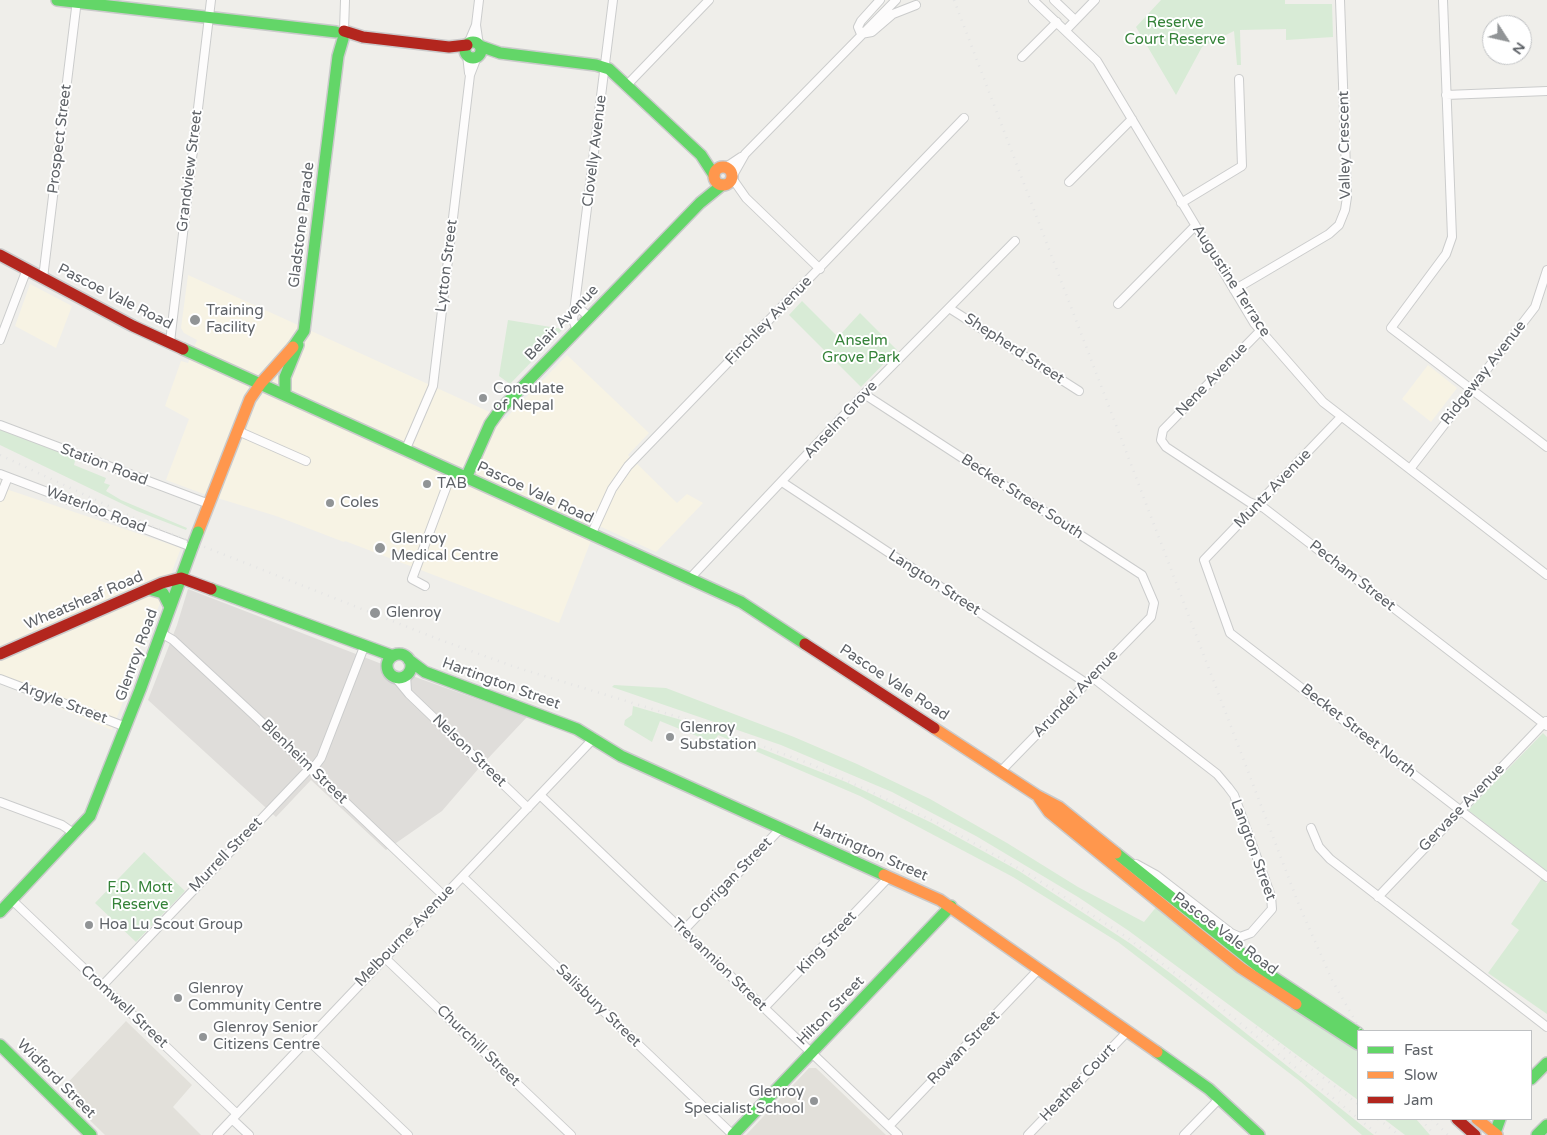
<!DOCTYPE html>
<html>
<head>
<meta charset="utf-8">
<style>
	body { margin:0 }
	#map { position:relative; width:1547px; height:1135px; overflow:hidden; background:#efeeea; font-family:"Varela Round",sans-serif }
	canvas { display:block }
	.legend { position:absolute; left:1357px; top:1030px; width:175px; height:90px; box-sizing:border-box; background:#fff; border:1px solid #bfc1c3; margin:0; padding:6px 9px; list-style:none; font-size:15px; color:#5f6368 }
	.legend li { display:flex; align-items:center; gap:10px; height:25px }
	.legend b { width:25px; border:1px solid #bfc1c3 }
	.north { position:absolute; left:1482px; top:15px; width:50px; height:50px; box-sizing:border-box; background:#fff; border:1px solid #bfc1c3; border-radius:50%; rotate:125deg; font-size:14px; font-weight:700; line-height:20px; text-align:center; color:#5f6368 }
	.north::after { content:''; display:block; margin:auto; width:18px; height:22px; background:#919496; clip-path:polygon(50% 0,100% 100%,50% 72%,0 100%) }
</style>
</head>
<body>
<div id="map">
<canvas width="1547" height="1135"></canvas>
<ul class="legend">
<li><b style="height:6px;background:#63d668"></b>Fast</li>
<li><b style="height:6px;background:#ff974d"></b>Slow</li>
<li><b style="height:6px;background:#b3261e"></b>Jam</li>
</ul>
<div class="north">N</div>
</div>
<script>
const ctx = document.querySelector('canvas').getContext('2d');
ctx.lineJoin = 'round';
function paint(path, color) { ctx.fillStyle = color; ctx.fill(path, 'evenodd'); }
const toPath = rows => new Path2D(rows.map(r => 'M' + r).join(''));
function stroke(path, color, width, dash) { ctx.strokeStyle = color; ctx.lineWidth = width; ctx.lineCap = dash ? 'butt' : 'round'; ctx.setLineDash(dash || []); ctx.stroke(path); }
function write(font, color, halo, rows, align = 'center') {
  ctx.font = font + ' "Varela Round",sans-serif'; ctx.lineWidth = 4; ctx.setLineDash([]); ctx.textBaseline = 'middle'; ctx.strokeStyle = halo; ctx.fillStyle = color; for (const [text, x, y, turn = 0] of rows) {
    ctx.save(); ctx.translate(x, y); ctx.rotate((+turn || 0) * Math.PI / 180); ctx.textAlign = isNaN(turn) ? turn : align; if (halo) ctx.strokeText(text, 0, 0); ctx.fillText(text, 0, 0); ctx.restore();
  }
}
const commercial = toPath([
	[188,275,505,419,567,355,649,433,628,455,677,503,687,494,703,503,656,552,597,525,559,623,345,541,344,542,276,516,201,493,166,480,189,419,165,406,181,361,188,363,197,340,184,333,181,328],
	[30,284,72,306,56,348,15,326],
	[1428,365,1457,388,1431,422,1402,399],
	[0,487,181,548,145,642,140,646,123,690,126,694,112,730,0,683]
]);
const industrial = toPath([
	[188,589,418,678,527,717,479,768,442,811,386,850,311,780,276,817,148,700,177,625]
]);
const education = toPath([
	[126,1021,192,1085,173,1107,201,1135,105,1135,60,1091],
	[809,1068,816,1068,886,1135,746,1135]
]);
const green = toPath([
	[1161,0,1285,0,1285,4,1332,4,1333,37,1286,40,1286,29,1240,30,1241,65,1237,65,1234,31,1202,47,1176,95,1136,27],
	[802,301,838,337,860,313,897,350,861,387,789,315],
	[508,320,563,329,510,384,499,376],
	[0,428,76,457,74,465,106,478,104,483,110,485,106,491,121,500,187,528,186,530,137,511,0,445],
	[614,685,666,688,794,737,857,764,930,799,1007,843,1078,887,1144,922,1157,906,1358,1050,1358,1100,1129,931,1078,897,976,836,892,792,781,745,612,687],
	[633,706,709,728,846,782,932,823,1019,871,1131,944,1174,976,1374,1135,1362,1135,1301,1082,1118,942,1013,877,860,796,718,735,714,743,660,721,652,742,624,725,625,720,632,715],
	[1543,733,1547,737,1547,871,1468,810],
	[144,852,185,891,136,942,95,903],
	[1542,878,1547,883,1547,1014,1488,973,1519,930,1511,924],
	[1384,1119,1416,1119,1430,1135,1405,1135]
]);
const street = toPath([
	[479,0,476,25,479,45],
	[880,0,861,21,858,27,861,34,872,32,893,14,916,5],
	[1033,0,1097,61,1254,323,1323,402,1547,575],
	[1054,0,1075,20],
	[1443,0,1452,237,1446,254,1391,328,1547,447],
	[1066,30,1095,0],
	[344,31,345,0],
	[468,44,476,25],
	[467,55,469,73],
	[1022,57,1057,22],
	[627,85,709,0],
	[1446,95,1547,91],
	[726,167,741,157],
	[732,177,745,154,896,0],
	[732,178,746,198,820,269],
	[1069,182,1132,119],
	[1181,203,1242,166,1239,79],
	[43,278,77,0],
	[1234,290,1329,234,1339,225,1345,210,1347,197,1340,0],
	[577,301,579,308,589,317],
	[1118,304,1195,226],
	[949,308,1079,391],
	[577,330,573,320,613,0],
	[1260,331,1163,430,1161,440,1166,447,1249,502,1264,508,1547,726],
	[0,340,27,269],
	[170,342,211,0],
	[864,394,1142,575,1154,603,1151,617,1001,771],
	[1341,417,1204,560,1230,633,1547,877],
	[0,425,209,504],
	[238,431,306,461],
	[405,451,433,386,470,75,477,57],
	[1410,469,1535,307,1547,270],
	[0,474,192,547],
	[782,482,1086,683],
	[0,497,8,477],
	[591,535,612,489,628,466,964,118],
	[691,580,694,574,864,394,1015,241],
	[425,586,412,579,452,472],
	[161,633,173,640,255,716,444,896],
	[406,675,407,691],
	[395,677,409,694,528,808],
	[1092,677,1217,774,1228,787,1234,795,1271,896,1272,909,1251,933,1240,937,1231,933,1156,875,1136,864],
	[0,679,126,727],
	[312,770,321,758,364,647],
	[540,795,898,1135],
	[0,802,62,825,75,834],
	[1311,828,1319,847,1330,859,1547,1027],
	[463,877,733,1135],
	[1378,897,1546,721],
	[12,900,237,1114],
	[683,931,781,828],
	[385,958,571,1135],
	[102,986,310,768],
	[764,1008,889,877],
	[307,1039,408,1135],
	[232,1119,249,1135],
	[889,1126,1039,969],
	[217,1135,594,738],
	[1028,1135,1128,1031],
	[1184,1135,1220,1098]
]);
const fast = toPath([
	[57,0,336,32],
	'465 50a8 8 0 1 1 16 0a8 8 0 1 1-16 0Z',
	[480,46,500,53,596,65,609,69,701,155,714,175],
	[293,347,304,331,338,56,343,39],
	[183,349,741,602,805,644],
	[285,394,285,377,298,345],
	[466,478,490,424,500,410,700,203,722,185],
	[149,589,163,593,170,607],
	[211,589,393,656],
	'387 666a12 12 0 1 1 24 0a12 12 0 1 1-24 0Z',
	[409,660,425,672,577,729,621,756,884,875],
	[1116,853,1264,971,1358,1033],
	[0,912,90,816,140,690,193,545],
	[1296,1004,1358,1044],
	[0,1045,91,1135],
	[1157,1052,1209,1089,1259,1135],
	[1531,1079,1547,1063],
	[1495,1133,1500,1119],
	[733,1135,951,906],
	[1537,1135,1547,1125]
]);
const slow = toPath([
	'714 176a9 9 0 1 1 18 0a9 9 0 1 1-18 0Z',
	[198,532,250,399,261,383,293,347],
	[934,728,1038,796,1059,807,1116,853],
	[1039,798,1049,812,1197,933,1241,968,1296,1004],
	[884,875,940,900,1157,1052],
	[1477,1119,1497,1135]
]);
const jam = toPath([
	[344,31,363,37,449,47,467,45],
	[0,255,133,326,183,349],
	[805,644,934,728],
	[0,654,162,583,181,578,211,589],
	[1457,1119,1475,1135]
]);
const rail = toPath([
	[954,0,1299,905,1332,980,1361,1031],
	[0,455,149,525,438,639,515,667,711,727,813,765,940,824,1032,876,1125,936,1214,1002,1358,1118],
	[1256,1027,1358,1104],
	[1359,1119,1379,1135],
	[1378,1119,1399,1135],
	[1421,1119,1434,1135],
	[1432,1119,1448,1135]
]);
const fastBridge = toPath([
	[193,545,198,532]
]);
const markers = [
	[195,320,6,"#919496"],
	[483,398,5,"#919496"],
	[427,484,5,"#919496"],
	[330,503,5,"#919496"],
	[380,548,6,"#919496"],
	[375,613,6,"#919496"],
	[670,737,5,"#919496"],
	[89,925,5,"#919496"],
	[178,998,5,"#919496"],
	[203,1037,5,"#919496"],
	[814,1101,5,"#919496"]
];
const parkNames = [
	["Reserve",1175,23],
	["Court Reserve",1175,40],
	["Anselm",861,341],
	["Grove Park",861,358],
	["F.D. Mott",140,888],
	["Reserve",140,905]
];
const streetNames = [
	["Prospect Street",60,139,-83],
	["Valley Crescent",1345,145,-91],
	["Clovelly Avenue",595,151,-83],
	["Grandview Street",190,171,-83],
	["Gladstone Parade",302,225,-83],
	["Lytton Street",447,266,-83],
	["Augustine Terrace",1231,281,57],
	["Pascoe Vale Road",115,297,27],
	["Finchley Avenue",769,321,-46],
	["Belair Avenue",562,323,-46],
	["Shepherd Street",1014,349,33],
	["Ridgeway Avenue",1484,373,-52],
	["Nene Avenue",1212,380,-46],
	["Anselm Grove",841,420,-47],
	["Station Road",104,465,21],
	["Muntz Avenue",1273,489,-46],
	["Pascoe Vale Road",535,493,25],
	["Becket Street South",1022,497,33],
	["Waterloo Road",96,510,21],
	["Pecham Street",1352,576,38],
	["Langton Street",934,583,33],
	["Wheatsheaf Road",84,601,-23],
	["Glenroy Road",137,655,-70],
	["Pascoe Vale Road",894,683,33],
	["Hartington Street",501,684,20],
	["Arundel Avenue",1076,694,-46],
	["Argyle Street",63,703,21],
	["Becket Street North",1358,731,38],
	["Nelson Street",469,751,44],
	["Blenheim Street",304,762,44],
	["Gervase Avenue",1462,808,-46],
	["Langton Street",1253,850,70],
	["Hartington Street",870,852,24],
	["Murrell Street",226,855,-46],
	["Corrigan Street",732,879,-46],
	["Pascoe Vale Road",1225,934,37],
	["Melbourne Avenue",405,936,-46],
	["King Street",827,943,-47],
	["Trevannion Street",719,965,44],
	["Salisbury Street",598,1006,44],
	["Cromwell Street",124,1007,43],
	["Hilton Street",831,1011,-46],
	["Churchill Street",478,1046,44],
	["Rowan Street",964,1048,-46],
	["Widford Street",56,1079,45],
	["Heather Court",1078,1083,-46]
];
const poiNames = [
	["Training",206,311],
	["Facility",206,328],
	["Consulate",493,389],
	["of Nepal",493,406],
	["TAB",437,484],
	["Coles",340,503],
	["Glenroy",391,539],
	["Medical Centre",391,556],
	["Glenroy",386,613],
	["Glenroy",680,728],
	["Substation",680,745],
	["Hoa Lu Scout Group",99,925],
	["Glenroy",188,989],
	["Community Centre",188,1006],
	["Glenroy Senior",213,1028],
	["Citizens Centre",213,1045],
	["Glenroy",804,1092,"right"],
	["Specialist School",804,1109,"right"]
];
paint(commercial, '#f7f3e4');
paint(industrial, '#dfddda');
paint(education, '#e2e0da');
paint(green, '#d8ebd6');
stroke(street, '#cbcccc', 10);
stroke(fast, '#cacacb', 14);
stroke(slow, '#cacacb', 14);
stroke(jam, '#cacacb', 14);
stroke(street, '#fdfcfc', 8);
stroke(fast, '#63d668', 11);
stroke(slow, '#ff974d', 11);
stroke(jam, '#b3261e', 11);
stroke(rail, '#e4e4e4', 2.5, [1, 6]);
stroke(fastBridge, '#cacacb', 14, []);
stroke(fastBridge, '#63d668', 11);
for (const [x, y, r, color] of markers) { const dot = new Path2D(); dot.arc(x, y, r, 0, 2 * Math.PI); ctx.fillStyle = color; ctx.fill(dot); stroke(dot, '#fff', 2); }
write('15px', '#348238', '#fff', parkNames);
write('15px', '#5f6368', '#fff', streetNames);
write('15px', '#5f6368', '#fff', poiNames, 'left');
</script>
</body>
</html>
